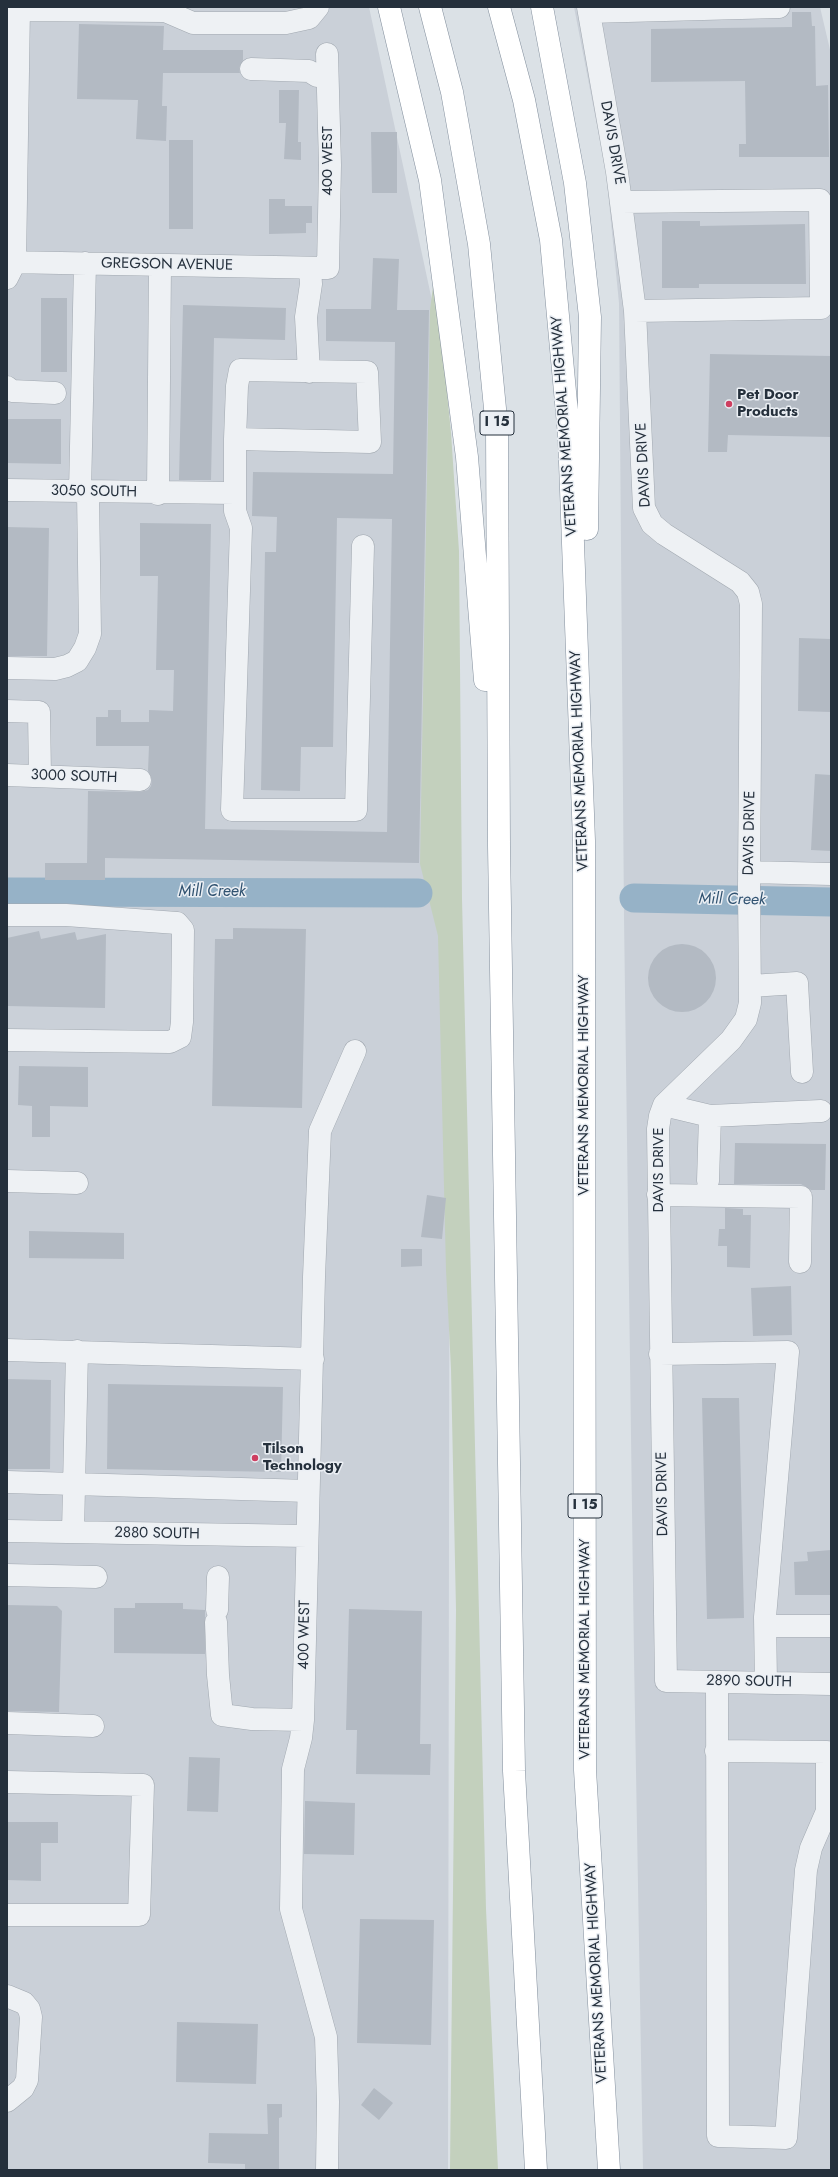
<!DOCTYPE html>
<html>
<head>
<meta charset="utf-8">
<style>
	body { margin:0 }
	#map { position:relative; width:838px; height:2177px; overflow:hidden; background:#dbe1e6; font-family:Jost,sans-serif }
	canvas { display:block }
	.frame { position:absolute; inset:0; border:8px solid #25303c; pointer-events:none }
</style>
</head>
<body>
<div id="map">
<canvas width="838" height="2177"></canvas>
<div class="frame"></div>
</div>
<script>
const ctx = document.querySelector('canvas').getContext('2d');
ctx.lineJoin = 'round';
function paint(path, color) { ctx.fillStyle = color; ctx.fill(path, 'evenodd'); }
const toPath = rows => new Path2D(rows.map(r => 'M' + r).join(''));
function stroke(path, color, width, dash) { ctx.strokeStyle = color; ctx.lineWidth = width; ctx.lineCap = dash ? 'butt' : 'round'; ctx.setLineDash(dash || []); ctx.stroke(path); }
function write(font, color, halo, rows, align = 'center') {
  ctx.font = font + ' Jost,sans-serif'; ctx.lineWidth = 3; ctx.setLineDash([]); ctx.textBaseline = 'middle'; ctx.strokeStyle = halo; ctx.fillStyle = color; for (const [text, x, y, turn = 0] of rows) {
    ctx.save(); ctx.translate(x, y); ctx.rotate((+turn || 0) * Math.PI / 180); ctx.textAlign = isNaN(turn) ? turn : align; if (halo) ctx.strokeText(text, 0, 0); ctx.fillText(text, 0, 0); ctx.restore();
  }
}
const built = toPath([
	[7,7,369,7,437,324,450,874,448,2170,7,2170],
	[574,7,820,7,831,54,831,2170,643,2170,634,1658,624,917,619,303,606,172]
]);
const green = toPath([
	[433,286,444,362,451,433,459,551,462,899,486,1909,498,2170,450,2170,456,1610,451,1369,446,1270,438,936,420,864,430,310]
]);
const river = toPath([
	[7,892,418,893],
	[634,898,831,902]
]);
const building = toPath([
	[792,12,811,12,812,26,815,26,816,86,828,85,829,157,739,157,739,144,746,144,745,81,651,82,651,29,792,27],
	[79,24,164,26,163,50,243,50,243,60,239,68,240,73,163,73,162,106,167,106,166,141,136,139,138,100,77,99],
	[279,90,299,90,298,142,301,142,301,160,284,159,286,123,279,123],
	[371,132,397,132,397,193,372,193],
	[169,140,193,140,193,229,169,229],
	[269,199,285,199,285,206,312,206,312,223,306,223,306,233,269,234],
	[662,221,700,221,700,226,805,224,806,284,699,284,699,288,662,288],
	[373,258,399,259,397,310,429,310,419,863,105,858,105,880,45,880,45,863,87,863,88,791,140,792,148,790,151,786,152,780,148,771,149,746,96,746,96,717,108,717,108,710,121,710,121,722,149,722,149,710,173,711,174,670,156,670,158,576,140,576,140,523,211,524,205,829,387,832,392,519,337,518,333,747,301,747,300,791,261,790,265,552,276,552,277,517,252,516,253,472,393,474,395,342,326,341,326,309,371,309],
	[41,298,67,298,67,372,41,372],
	[183,305,286,308,285,340,214,338,211,480,179,480],
	[710,354,831,356,831,437,728,435,727,452,708,452],
	[7,419,61,419,61,464,7,463],
	[7,527,49,528,47,656,7,656],
	[799,638,831,639,831,712,798,711],
	[815,774,831,775,831,851,811,850],
	[233,928,306,929,302,1108,212,1106,215,939,233,939],
	[39,931,41,939,75,932,77,940,106,934,105,1008,7,1006,7,938],
	'648 978a34 34 0 1 1 68 0a34 34 0 1 1-68 0Z',
	[19,1066,88,1067,88,1107,50,1106,50,1137,32,1137,32,1106,18,1105],
	[735,1143,826,1144,825,1190,811,1190,801,1184,734,1184],
	[427,1195,446,1198,442,1239,421,1237],
	[725,1208,743,1209,743,1215,751,1215,750,1268,727,1267,727,1246,718,1246,719,1229,725,1229],
	[29,1231,124,1233,124,1259,29,1258],
	[401,1249,422,1249,422,1266,401,1267],
	[791,1286,792,1335,753,1336,751,1288],
	[7,1379,51,1380,50,1469,7,1469],
	[108,1384,283,1387,281,1472,107,1469],
	[702,1398,739,1398,744,1618,707,1619],
	[831,1550,831,1595,795,1595,794,1562,808,1561,807,1552],
	[135,1603,183,1603,183,1609,205,1610,205,1654,114,1653,114,1608,135,1608],
	[7,1605,57,1606,62,1611,59,1712,7,1711],
	[349,1609,422,1611,420,1744,431,1744,430,1775,356,1774,357,1730,346,1730],
	[189,1757,220,1758,218,1812,187,1811],
	[305,1801,355,1803,354,1855,304,1854],
	[7,1822,58,1822,58,1843,41,1843,41,1881,7,1880],
	[360,1919,434,1920,431,2045,357,2043],
	[177,2022,258,2024,256,2084,176,2082],
	[374,2088,393,2103,379,2120,361,2105],
	[267,2104,282,2104,282,2117,279,2118,279,2170,245,2170,245,2164,208,2163,209,2133,268,2134]
]);
const minor = toPath([
	[588,7,617,172,635,311,644,508,652,524,664,534,740,582,748,592,751,604,749,886,750,1003,746,1019,731,1040,664,1105,660,1116,658,1129,666,1681,831,1684],
	[19,10,165,11,193,23,286,23,309,18,318,7],
	[589,12,779,7],
	[251,69,309,71,317,76,327,76],
	[621,202,820,200,821,308,635,311],
	[7,262,328,268,330,165,327,54],
	[7,278,15,262,19,7],
	[309,372,306,317,311,284,310,268],
	[7,387,12,391,55,393],
	[235,439,370,442,367,372,240,370,237,386,235,439,235,511,241,528,232,810,356,810,363,546],
	[7,490,235,493],
	[80,492,85,263],
	[158,494,160,265],
	[7,668,55,669,67,666,77,661,85,648,90,634,88,492],
	[7,711,39,712,40,776],
	[7,775,140,780],
	[749,872,831,874],
	[7,915,66,915,177,923,183,930,182,1022,180,1037,170,1042,7,1040],
	[751,986,797,983,802,1072],
	[664,1105,710,1116,708,1181],
	[710,1116,821,1111],
	[7,1181,77,1183],
	[658,1195,801,1197,800,1262],
	[7,1350,313,1359],
	[660,1354,788,1352,765,1617,766,1683],
	[7,1482,308,1491],
	[7,1531,307,1536],
	[73,1532,77,1351],
	[7,1575,96,1577],
	[217,1610,218,1577],
	[216,1622,218,1675,222,1715,252,1719,303,1720],
	[766,1626,831,1626],
	[717,1682,718,2136,786,2138,806,1870,811,1848,827,1811,827,1752,831,1753],
	[7,1723,93,1726],
	[716,1751,827,1752],
	[7,1782,143,1785,139,1915,7,1915],
	[7,1996,24,2003,29,2009,31,2017,27,2080,23,2088,7,2101],
	[327,2170,328,2102,326,2037,291,1909,293,1769,301,1738,303,1720,314,1277,320,1131,355,1051]
]);
const highway = toPath([
	[389,7,430,180,467,457,485,680],
	[430,7,452,92,479,244,497,429,499,846,514,1771,536,2170],
	[499,7,524,100,551,240,569,435,584,841,585,1770,609,2170],
	[542,7,575,183,590,317,587,529]
]);
const markers = [
	[729,404,4,"#ce3e60"],
	[255,1458,4,"#ce3e60"]
];
const shields = [
	[497,423,34],
	[585,1506,34]
];
const shieldNames = [
	["I 15",497,423],
	["I 15",585,1506]
];
const streetNames = [
	["DAVIS DRIVE",612,143,80],
	["400 WEST",328,161,-90],
	["GREGSON AVENUE",167,265,1],
	["VETERANS MEMORIAL HIGHWAY",565,426,-94],
	["DAVIS DRIVE",644,465,-93],
	["3050 SOUTH",94,492,1],
	["VETERANS MEMORIAL HIGHWAY",580,761,-92],
	["3000 SOUTH",74,777,2],
	["DAVIS DRIVE",750,833,-89],
	["VETERANS MEMORIAL HIGHWAY",584,1085,-90],
	["DAVIS DRIVE",659,1170,-90],
	["DAVIS DRIVE",663,1494,-91],
	["2880 SOUTH",157,1534,1],
	["400 WEST",305,1635,-89],
	["VETERANS MEMORIAL HIGHWAY",585,1649,-90],
	["2890 SOUTH",749,1682,1],
	["VETERANS MEMORIAL HIGHWAY",597,1973,-93]
];
const poiNames = [
	["Pet Door",737,395],
	["Products",737,412],
	["Tilson",263,1449],
	["Technology",263,1466]
];
const waterNames = [
	["Mill Creek",212,892],
	["Mill Creek",732,900,1]
];
paint(built, '#cad0d8');
paint(green, '#c3d0bd');
stroke(river, '#96b2c7', 29);
paint(building, '#b3bac3');
stroke(minor, '#a1a8b0', 23);
stroke(highway, '#838f9d', 23);
stroke(minor, '#eef1f4', 22);
stroke(highway, '#fff', 22);
for (const [x, y, r, color] of markers) { const dot = new Path2D(); dot.arc(x, y, r, 0, 2 * Math.PI); ctx.fillStyle = color; ctx.fill(dot); stroke(dot, '#ebeff4', 1.5); }
for (const [x, y, w] of shields) { const box = new Path2D(); box.roundRect(x - w / 2, y - 12, w, 24, 3); ctx.fillStyle = '#ebeff4'; ctx.fill(box); stroke(box, '#25303c', 1); }
write('bold 14px', '#25303c', null, shieldNames);
write('15px', '#25303c', '#ebeff4', streetNames);
write('bold 15px', '#25303c', '#ebeff4', poiNames, 'left');
write('italic 16px', '#305270', '#ebeff4', waterNames);
</script>
</body>
</html>
